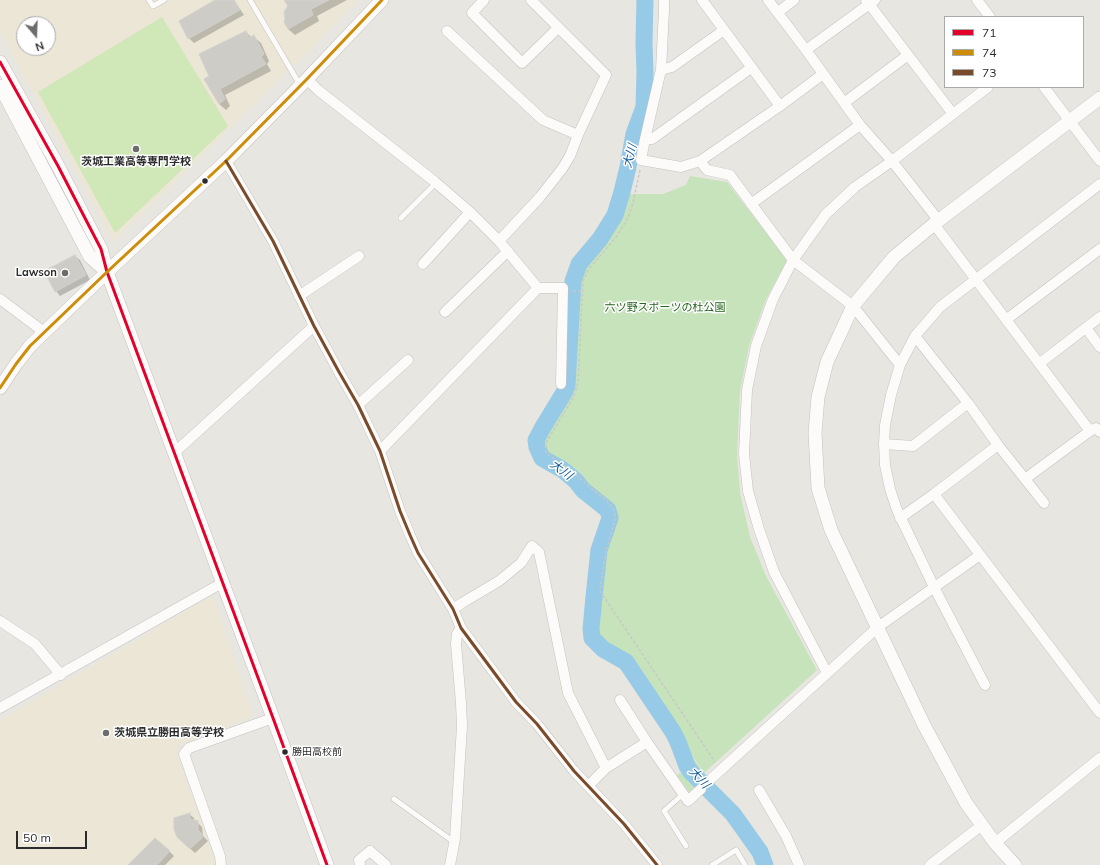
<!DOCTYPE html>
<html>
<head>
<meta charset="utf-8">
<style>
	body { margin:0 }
	#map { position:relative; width:1100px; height:865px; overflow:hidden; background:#e8e6e0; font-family:Mulish,sans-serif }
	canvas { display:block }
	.legend { position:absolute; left:944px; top:16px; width:140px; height:72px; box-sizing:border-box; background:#fff; border:1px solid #aaa; margin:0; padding:5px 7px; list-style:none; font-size:12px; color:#2b2b2b }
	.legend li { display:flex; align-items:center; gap:8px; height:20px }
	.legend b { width:20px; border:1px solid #aaa }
	.north { position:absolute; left:16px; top:16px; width:40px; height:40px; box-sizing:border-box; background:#fff; border:1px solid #aaa; border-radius:50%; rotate:161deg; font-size:11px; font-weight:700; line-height:16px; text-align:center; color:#2b2b2b }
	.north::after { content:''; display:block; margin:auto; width:14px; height:18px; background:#6d6c6a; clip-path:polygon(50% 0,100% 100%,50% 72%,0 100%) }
	.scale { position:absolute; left:16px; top:831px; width:71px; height:18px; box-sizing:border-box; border:2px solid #2b2b2b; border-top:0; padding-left:5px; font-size:12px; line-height:14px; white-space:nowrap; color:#2b2b2b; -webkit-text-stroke:3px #fff; paint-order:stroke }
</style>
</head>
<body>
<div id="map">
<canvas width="1100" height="865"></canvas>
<ul class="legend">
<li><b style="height:5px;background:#e4002b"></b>71</li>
<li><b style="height:5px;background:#ce8d09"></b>74</li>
<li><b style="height:5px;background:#7a4b2a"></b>73</li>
</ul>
<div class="north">N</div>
<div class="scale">50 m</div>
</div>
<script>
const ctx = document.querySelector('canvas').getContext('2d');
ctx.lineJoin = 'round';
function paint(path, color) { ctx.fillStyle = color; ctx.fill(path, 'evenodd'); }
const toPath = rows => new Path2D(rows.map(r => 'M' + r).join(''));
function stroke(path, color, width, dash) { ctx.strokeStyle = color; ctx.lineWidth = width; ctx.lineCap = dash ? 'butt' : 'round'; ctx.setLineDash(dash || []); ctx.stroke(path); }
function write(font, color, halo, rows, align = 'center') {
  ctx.font = font + ' Mulish,"Noto Sans JP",sans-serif'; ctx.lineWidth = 3; ctx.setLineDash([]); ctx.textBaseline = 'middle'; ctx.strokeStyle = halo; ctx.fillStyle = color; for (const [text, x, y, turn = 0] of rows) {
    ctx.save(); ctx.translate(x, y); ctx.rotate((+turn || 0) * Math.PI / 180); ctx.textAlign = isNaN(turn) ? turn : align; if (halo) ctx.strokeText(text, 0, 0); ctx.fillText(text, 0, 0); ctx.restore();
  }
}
const education = toPath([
	[0,0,359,0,304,56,114,242,0,32],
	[24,24,48,24,48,48,24,48],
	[210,597,214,598,252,713,250,718,180,745,176,751,217,865,0,865,0,720]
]);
const green = toPath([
	[690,176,727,182,787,260,766,299,749,346,740,391,737,454,740,493,750,537,766,576,817,670,704,773,630,660,600,642,595,634,594,624,597,592,600,559,612,523,612,512,608,506,588,489,568,471,543,455,539,447,539,440,569,385,575,283,581,265,601,240,616,215,624,194,663,194,686,185],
	[692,756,707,778,689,792,677,775,691,766]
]);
const pitch = toPath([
	[162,17,228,126,115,233,38,92]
]);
const shadow = toPath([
	[217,0,234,0,244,15,194,43,189,38],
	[285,0,347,0,317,16,319,21,295,35,288,29,289,6],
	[246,32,252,38,254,37,261,43,269,61,267,64,271,71,225,95,230,106,226,110,219,104,205,79,210,76],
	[75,256,80,260,90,280,60,296,56,291],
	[189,814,194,818,194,821,197,822,202,827,203,836,208,841,195,853,183,842],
	[169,851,174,856,165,865,129,865]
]);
const river = toPath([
	[645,0,644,43,645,72,644,107,634,134,628,167,622,192,615,215,600,239,579,264,573,281,567,385,565,391,543,427,536,440,537,447,542,458,563,470,576,481,583,490,608,510,610,518,599,550,594,597,591,629,592,638,603,649,626,662,673,732,678,742,687,766,691,772,733,814,760,852,765,865]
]);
const building = toPath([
	[215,0,234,0,240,10,188,39,179,21,215,0],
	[284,0,329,0,311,9,313,15,288,29,284,22,285,19,284,12,288,6,284,0],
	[246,31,249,38,254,35,264,54,261,57,266,64,220,89,225,99,219,104,204,79,209,76,199,54,246,31],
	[75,255,86,275,55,292,44,271,75,255],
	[190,813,190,819,198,821,198,830,204,836,190,849,177,837,174,829,174,818,190,813],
	[155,838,170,851,157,865,128,865,155,838]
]);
const path = toPath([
	[640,170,633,203,628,218,617,236,588,270,583,281,578,383,574,396,547,441,545,449,546,453,573,472,585,483,608,502,613,508,615,514,615,521,606,550,600,591,715,762],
	[573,291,583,291]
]);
const service = toPath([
	[149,0,153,6,164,0],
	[250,0,300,85],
	[401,218,436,183],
	[683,794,664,811,686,846],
	[394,799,454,842],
	[712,865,736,850,745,865]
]);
const minor = toPath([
	[484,0,472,13,522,63,558,28],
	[531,0,606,75,578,135],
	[664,0,664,10,661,70,645,139,641,160,681,167,700,161,780,106,823,74],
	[702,0,780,106],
	[768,0,806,50,860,125,892,161,939,221],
	[866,0,953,114],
	[977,0,990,17],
	[778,12,794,0],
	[447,31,543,120,578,135,570,156,562,169,540,197,499,241],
	[806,50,875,0],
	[661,70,672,67,724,30],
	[307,79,318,90,434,181,470,212,499,241,538,288,380,451],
	[1044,87,1100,161],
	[844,103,908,55],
	[645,139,652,139,751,68],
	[226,161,273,241,314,326,339,372,358,405,380,451,400,511,410,535,418,553,453,609,461,628,516,702,537,724,574,771,624,824,657,865],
	[700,161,707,170,730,175,793,260,853,306,900,365],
	[751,204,860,125],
	[934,224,1090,431],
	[423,264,470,212],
	[538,288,563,288,561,384],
	[299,296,359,256],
	[0,299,44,332],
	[445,312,508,251],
	[1007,319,1100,249],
	[1086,328,1100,347],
	[915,336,968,403],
	[1040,363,1100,317],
	[358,405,408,360],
	[884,444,913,446,968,403,998,445,1044,503],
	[174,453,314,326],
	[1025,479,1090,431,1096,428,1100,432],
	[934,494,1100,713],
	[900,518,934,494,998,445],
	[453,609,462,603,499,581,521,563,532,546,539,552,568,693,606,768],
	[0,621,35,644,61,675],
	[827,673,774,572,759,529,748,491,744,454,747,390,756,346,773,299,793,260,826,214,855,187,892,161,988,87],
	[985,685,934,587,897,510,890,489,885,465,884,444,885,425,891,395,900,365,915,336,940,307,1100,184],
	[620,700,647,742],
	[0,708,222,583],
	[712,778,878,627,980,555],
	[588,786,606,768,647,742,688,801,701,789],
	[759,790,786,836,799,865],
	[995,843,1100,758],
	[221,865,220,856,184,754,189,748,273,718],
	[360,865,359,860,370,851,386,865],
	[450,865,455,839,462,726,461,703,456,644,457,634,461,628],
	[930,865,982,825]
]);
const tertiary = toPath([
	[0,62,58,166,101,249,107,272,273,718,327,865],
	[0,86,90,257,107,272],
	[0,388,16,364,30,346,107,272,226,161,307,79,382,0],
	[1015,865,995,843,966,803,924,725,831,530,818,488,815,433,818,397,827,362,853,306,894,257,934,224,1100,98]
]);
const bus1 = toPath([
	[0,62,58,166,101,249,107,272,273,718,327,865]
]);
const bus2 = toPath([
	[0,388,16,364,30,346,107,272,226,161,307,79,382,0]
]);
const bus3 = toPath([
	[226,161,273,241,314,326,339,372,358,405,380,451,400,511,410,535,418,553,453,609,461,628,516,702,537,724,574,771,624,824,657,865]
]);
const markers = [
	[136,149,4,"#6d6c6a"],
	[205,181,3.5,"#2b2b2b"],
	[65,273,4,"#6d6c6a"],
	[106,733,4,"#6d6c6a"],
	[285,752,3.5,"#2b2b2b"]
];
const busNames = [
	["勝田高校前",292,752]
];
const poiNames = [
	["茨城工業高等専門学校",136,162],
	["Lawson",57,273,"right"],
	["茨城県立勝田高等学校",114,733,"left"]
];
const parkNames = [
	["六ツ野スポーツの杜公園",665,308]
];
const waterNames = [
	["大川",630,156,-75],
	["大川",561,470,36],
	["大川",699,778,47]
];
paint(education, '#ebe6d6');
paint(green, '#c7e3bb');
paint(pitch, '#d0e7b8');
paint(shadow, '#0003');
stroke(river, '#97cae7', 17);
paint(building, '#cdccc7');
stroke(building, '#d3d1cc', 1);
stroke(service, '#c2c2c1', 6);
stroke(minor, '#c2c2c1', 11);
stroke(tertiary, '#c2c2c1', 14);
stroke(path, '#c8c8c7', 1.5, [3, 2]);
stroke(service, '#fcfbfa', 5);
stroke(minor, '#fcfbfa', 10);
stroke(tertiary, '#fcfbfa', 13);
stroke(bus1, '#e4002b', 3);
stroke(bus2, '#ce8d09', 3);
stroke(bus3, '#7a4b2a', 3);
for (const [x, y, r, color] of markers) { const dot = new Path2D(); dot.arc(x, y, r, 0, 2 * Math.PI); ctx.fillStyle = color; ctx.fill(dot); stroke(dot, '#fff', 1.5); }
write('10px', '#2b2b2b', '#fff', busNames, 'left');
write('bold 11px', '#2b2b2b', '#fff', poiNames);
write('11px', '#24651d', '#fff', parkNames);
write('italic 12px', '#125b97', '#fff', waterNames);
</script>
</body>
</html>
